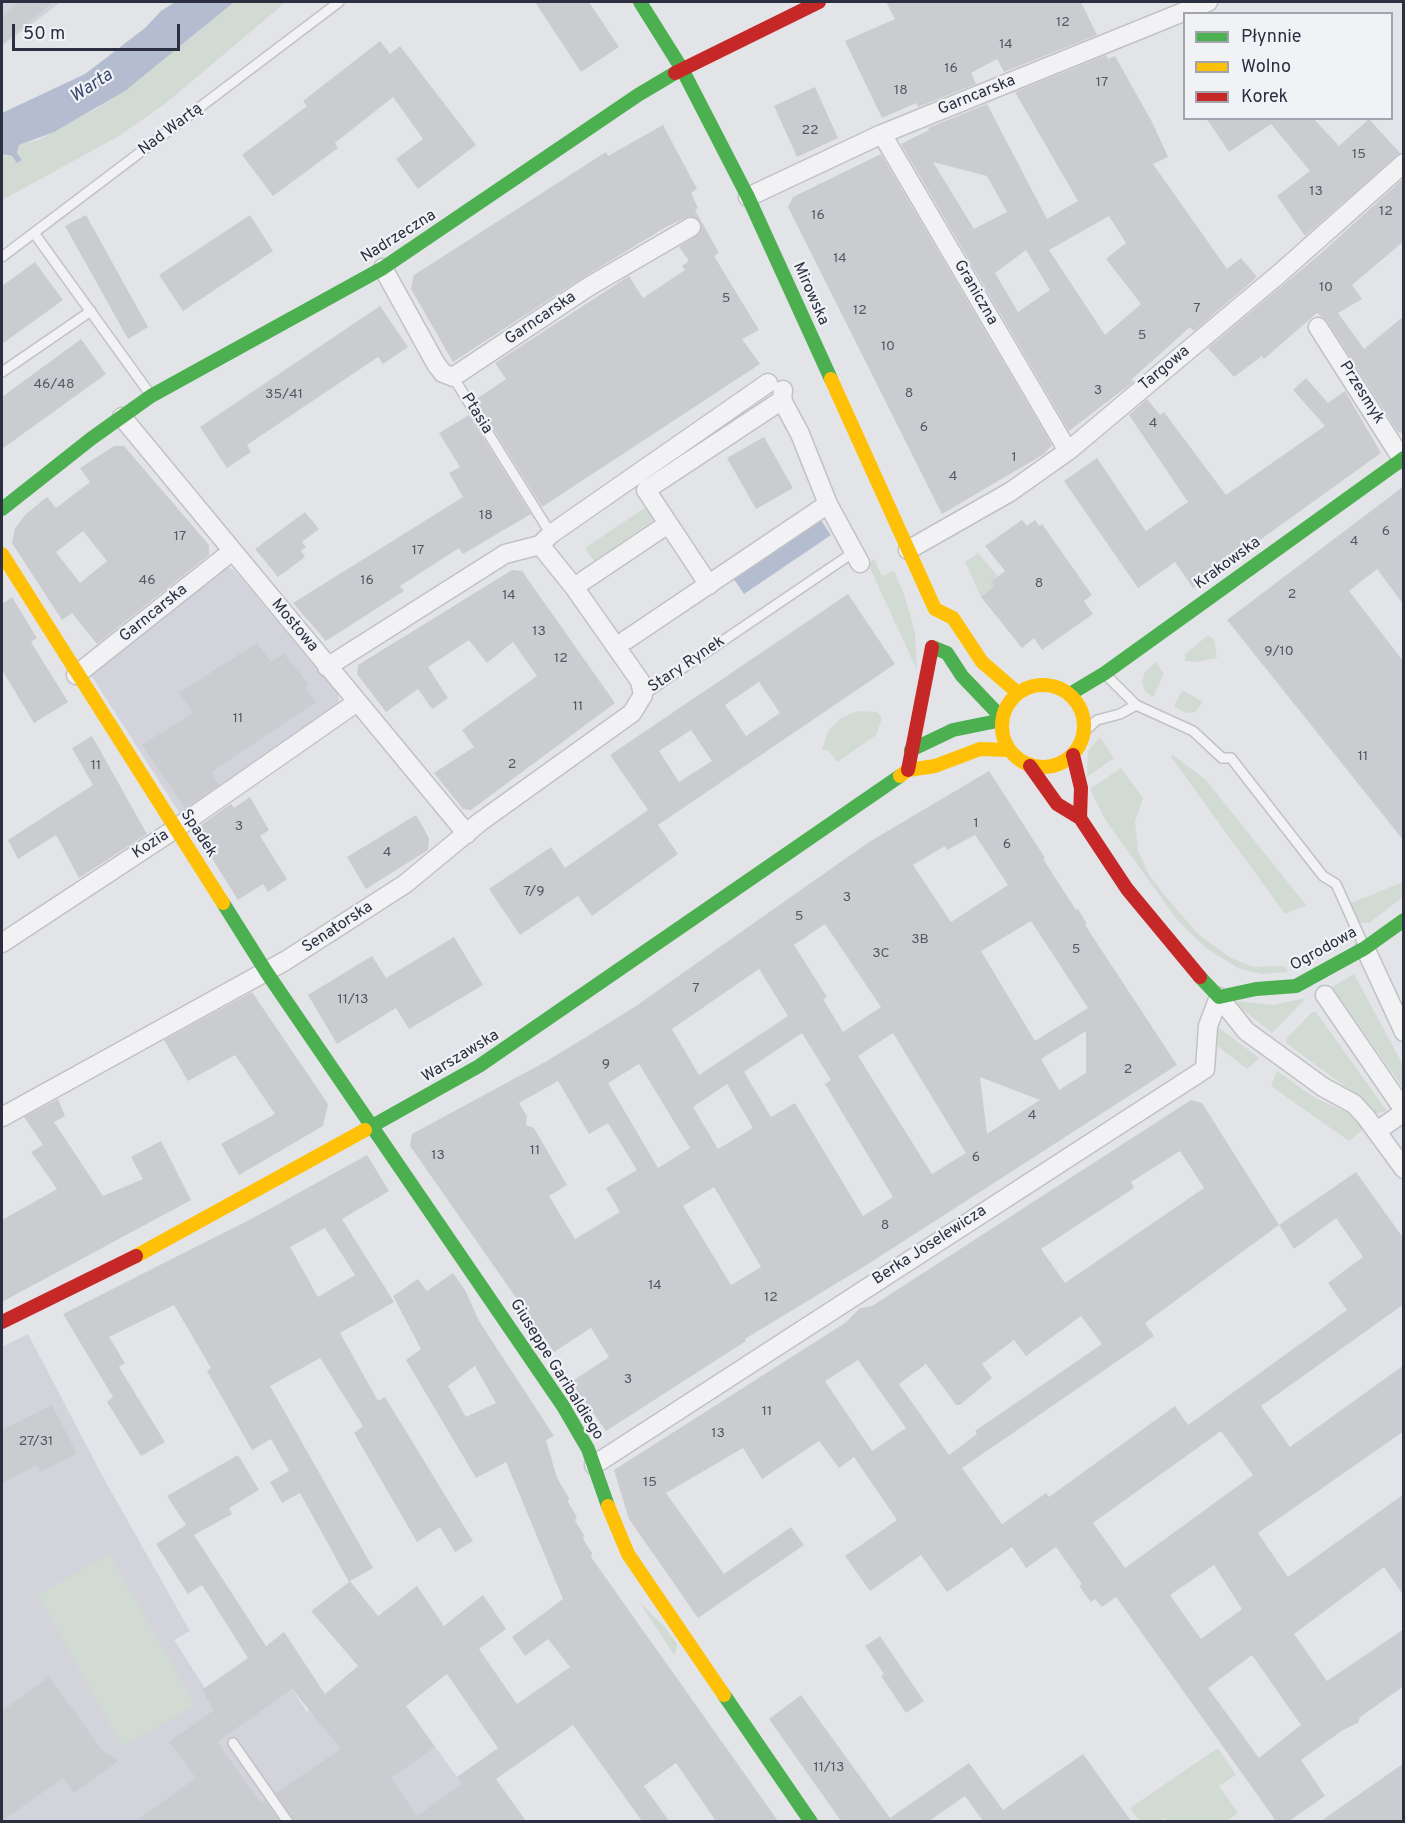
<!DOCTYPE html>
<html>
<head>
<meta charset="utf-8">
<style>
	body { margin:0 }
	#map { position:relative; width:1405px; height:1823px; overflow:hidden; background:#e3e4e8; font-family:Overpass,sans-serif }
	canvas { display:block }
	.frame { position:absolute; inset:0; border:3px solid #2b2f3f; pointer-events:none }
	.legend { position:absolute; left:1183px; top:12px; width:210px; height:108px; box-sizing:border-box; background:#f1f2f6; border:2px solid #a2a4ad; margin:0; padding:8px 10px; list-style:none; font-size:18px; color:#2b2f3f }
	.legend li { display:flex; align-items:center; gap:12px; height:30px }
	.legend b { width:30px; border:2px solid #a2a4ad }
	.scale { position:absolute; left:12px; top:24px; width:168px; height:27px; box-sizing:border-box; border:3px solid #2b2f3f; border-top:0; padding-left:8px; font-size:18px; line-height:21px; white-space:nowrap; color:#2b2f3f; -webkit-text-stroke:4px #f1f2f6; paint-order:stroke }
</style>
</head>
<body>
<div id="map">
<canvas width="1405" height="1823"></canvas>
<div class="frame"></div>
<ul class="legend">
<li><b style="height:8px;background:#4caf50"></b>Płynnie</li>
<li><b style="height:8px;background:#ffc107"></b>Wolno</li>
<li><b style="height:8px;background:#c62828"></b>Korek</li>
</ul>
<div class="scale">50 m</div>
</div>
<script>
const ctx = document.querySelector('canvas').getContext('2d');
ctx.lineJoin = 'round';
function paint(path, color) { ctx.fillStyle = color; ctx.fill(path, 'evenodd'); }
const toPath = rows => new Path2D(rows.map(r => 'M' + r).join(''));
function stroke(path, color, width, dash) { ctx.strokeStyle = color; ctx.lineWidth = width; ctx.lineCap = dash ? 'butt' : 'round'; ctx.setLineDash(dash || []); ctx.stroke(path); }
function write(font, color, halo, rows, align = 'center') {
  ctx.font = font + ' Overpass,sans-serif'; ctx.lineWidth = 4.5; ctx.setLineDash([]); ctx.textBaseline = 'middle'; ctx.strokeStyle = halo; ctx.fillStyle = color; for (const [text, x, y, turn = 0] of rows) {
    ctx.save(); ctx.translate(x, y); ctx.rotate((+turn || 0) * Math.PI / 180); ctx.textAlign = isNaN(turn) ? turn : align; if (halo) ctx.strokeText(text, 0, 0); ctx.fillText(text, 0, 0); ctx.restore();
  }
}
const built = toPath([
	[2,2,61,2,2,46],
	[224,566,234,570,338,694,339,702,336,709,181,815,91,675],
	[28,1334,104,1479,190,1631,174,1640,217,1707,275,1664,307,1712,370,1657,489,1821,2,1822,2,1347]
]);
const green = toPath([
	[234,2,286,2,166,103,119,136,2,200,2,154,22,160,17,153,19,145,38,140,96,109,197,33,211,17],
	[649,505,657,518,594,561,585,548],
	[978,553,998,576,992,582,994,586,981,597,965,562],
	[874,559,882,576,894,571,905,597,915,632,917,670,868,564],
	[1207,636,1214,639,1217,658,1195,662,1185,661,1185,654],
	[1156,662,1164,674,1153,697,1145,691,1142,683,1145,672],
	[1184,691,1203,702,1195,712,1186,713,1174,707,1181,692],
	[858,711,877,712,882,718,876,735,837,762,828,750,822,750,828,731,841,718],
	[1100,737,1114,758,1087,777,1088,751],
	[1173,755,1206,780,1306,905,1285,914,1171,757],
	[1121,768,1143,798,1135,821,1138,851,1149,875,1165,896,1198,934,1231,958,1253,967,1284,966,1288,972,1262,974,1240,969,1207,949,1178,921,1106,821,1090,789],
	[1403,882,1403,897,1369,923,1360,923,1351,903],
	[1354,974,1403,1065,1403,1088,1332,987],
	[1306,998,1272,1033,1237,1005,1238,1001,1273,1005],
	[1312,1012,1316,1012,1387,1111,1374,1114,1354,1093,1286,1043,1287,1038],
	[1218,1027,1259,1058,1247,1069,1215,1044,1215,1028],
	[1277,1071,1315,1098,1359,1118,1364,1129,1349,1141,1271,1086],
	[110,1554,196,1705,123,1747,37,1595],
	[639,1602,664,1626,677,1644,675,1656],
	[1218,1748,1236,1775,1219,1786,1238,1813,1227,1821,1167,1821,1164,1818,1159,1821,1139,1821,1130,1808]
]);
const water = toPath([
	[175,2,234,2,125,91,54,132,19,145,17,153,22,160,17,163,12,156,2,154,2,113,85,74,145,28,161,11],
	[820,519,831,535,744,594,733,578]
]);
const building = toPath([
	[19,2,53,2,2,44,2,16],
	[535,2,589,2,619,47,581,72],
	[886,2,1081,2,1097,35,1004,72,997,59,971,73,976,84,918,107,916,103,882,118,845,41,895,19],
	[380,41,390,54,400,46,476,145,418,189,396,159,423,139,393,97,335,143,338,148,273,196,242,155,307,106,303,101],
	[1106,55,1108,59,1115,56,1152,122,1168,157,1153,164,1227,269,1241,258,1257,277,1194,331,1190,327,1132,379,1133,382,1069,431,901,144,929,130,928,128,987,104,1047,219,1078,201,1015,92],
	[933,162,987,176,1007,212,974,229],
	[1109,216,1126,243,1106,259,1141,304,1105,335,1049,250],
	[1026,250,1050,290,1018,312,995,273],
	[815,87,838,138,797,157,774,106],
	[1206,118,1313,118,1339,146,1369,119,1400,153,1305,236,1277,196,1310,171,1271,124,1229,152],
	[663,125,697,189,691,193,698,208,695,210,719,253,714,256,759,330,742,339,760,364,542,507,475,400,506,379,495,363,629,276,643,298,685,270,682,266,689,261,679,247,700,233,701,222,690,216,666,227,582,278,453,362,411,289,414,275,606,152,608,156],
	[881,154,1052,445,1044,454,942,514,788,207,793,197],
	[1404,178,1404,241,1352,285,1362,299,1338,313,1364,349,1404,316,1404,434,1398,432,1327,321,1317,313,1264,359,1262,356,1234,377,1208,348,1319,255],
	[86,215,148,327,128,339,65,226],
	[250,215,273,251,183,311,159,275],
	[35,262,63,300,2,344,2,286],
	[380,306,408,347,383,364,378,357,247,445,251,452,227,468,200,427],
	[81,339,106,374,2,449,2,397],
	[1306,378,1328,403,1345,391,1381,453,1193,588,1175,562,1138,588,1064,481,1097,458,1146,531,1188,502,1129,415,1147,399,1160,415,1164,412,1226,495,1325,426,1293,390],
	[469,415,531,514,463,554,459,548,400,586,404,591,326,641,293,603,463,497,449,473,460,467,439,433],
	[764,437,793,488,756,509,727,458],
	[114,446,124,446,209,545,209,555,97,644,72,613,62,620,12,543,15,528,26,514,47,497,56,508,90,482,80,468],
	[83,531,107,561,80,583,56,552],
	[1404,486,1404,605,1377,569,1349,591,1404,662,1404,841,1227,620],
	[305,512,319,529,302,542,306,547,301,551,305,557,278,577,255,549],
	[1022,520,1027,526,1035,520,1039,526,1042,524,1092,595,1084,601,1093,614,1042,650,1034,638,1022,648,981,597,994,586,991,582,1005,571,985,546],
	[512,570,522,571,615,703,471,810,463,809,434,773,474,747,462,730,537,676,513,642,487,663,469,640,428,667,448,698,432,709,418,689,386,712,357,674,358,665],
	[848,594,895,664,658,825,678,854,592,916,578,896,520,935,489,889,551,847,565,868,648,810,610,755],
	[759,682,780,713,746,736,725,705],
	[691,730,712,761,679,782,659,751],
	[12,597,37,638,31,642,68,702,34,723,2,670,2,604],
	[257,643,271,662,284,654,308,684,305,688,316,702,211,772,219,785,185,808,142,745,193,713,179,693],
	[92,736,147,834,79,878,56,835,18,859,8,840,93,785,72,748],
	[989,771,1045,858,1043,859,1076,910,1078,909,1087,924,1085,925,1177,1065,865,1266,745,1339,746,1341,606,1431,571,1382,609,1357,591,1328,554,1352,410,1146,412,1134,547,1061,633,1008,869,842],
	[975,835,1008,885,951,922,913,865,945,846,947,850],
	[1031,921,1088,1008,1035,1041,981,951],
	[825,924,881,1007,843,1032,823,999,827,997,794,945],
	[759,969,788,1016,699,1075,672,1029],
	[1086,1031,1086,1073,1059,1090,1041,1059],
	[802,1033,831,1080,825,1084,893,1197,863,1216,795,1103,771,1117,744,1072],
	[893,1033,966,1153,932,1174,858,1056],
	[639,1064,690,1148,658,1168,608,1083],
	[980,1077,1040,1100,987,1134],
	[558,1081,589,1134,608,1123,637,1170,606,1188,620,1212,575,1239,549,1196,567,1185,534,1128,526,1125,527,1116,519,1103],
	[727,1084,753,1128,718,1149,693,1107],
	[714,1187,761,1267,731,1285,683,1206],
	[250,797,269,830,260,836,287,879,268,892,263,884,238,900,196,833,200,831,198,827,231,804,234,808],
	[416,815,429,838,428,850,366,889,347,857],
	[454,937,483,985,409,1029,396,1008,337,1044,308,995,372,956,386,978],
	[252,992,328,1104,323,1126,239,1175,221,1144,275,1114,235,1055,188,1081,164,1040],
	[58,1099,65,1116,54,1122,103,1196,143,1179,131,1157,161,1141,191,1200,2,1302,2,1220,57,1189,31,1152,43,1145,24,1117],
	[1191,1100,1202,1103,1279,1225,1356,1172,1404,1239,1404,1304,1261,1406,1290,1447,1404,1365,1404,1431,1258,1533,1288,1577,1404,1494,1404,1596,1384,1567,1294,1634,1327,1681,1404,1629,1404,1686,1360,1717,1358,1723,1343,1730,1301,1760,1325,1796,1289,1821,1276,1821,1116,1597,1102,1607,1095,1599,1091,1602,1079,1586,1082,1584,1056,1547,1026,1568,1012,1547,947,1592,921,1555,870,1591,845,1556,897,1520,854,1457,839,1468,819,1441,762,1479,743,1448,666,1493,724,1574,791,1527,804,1545,698,1618,629,1519,614,1470,845,1323,860,1308,872,1306],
	[1180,1151,1204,1188,1065,1283,1041,1249,1134,1188,1131,1182],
	[1336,1218,1363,1257,1328,1283,1347,1310,1188,1425,1175,1406,1049,1497,1046,1493,1002,1524,962,1468,1154,1336,1145,1323,1279,1225,1294,1249],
	[1081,1316,1102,1344,975,1431,977,1434,949,1455,899,1384,926,1364,956,1405,960,1405,992,1378,982,1364,1014,1340,1026,1356],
	[858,1360,906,1428,872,1451,825,1381],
	[1221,1431,1253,1475,1125,1568,1093,1523],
	[1214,1565,1242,1609,1201,1639,1170,1595],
	[1252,1655,1301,1725,1259,1758,1208,1688],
	[367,1155,389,1191,342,1219,394,1302,340,1333,378,1401,385,1397,473,1541,455,1552,440,1527,417,1542,354,1433,363,1426,320,1358,270,1386,373,1568,350,1581,378,1616,417,1586,444,1626,483,1595,506,1629,479,1649,517,1704,570,1667,548,1639,525,1656,512,1637,563,1599,506,1462,476,1478,406,1360,421,1349,393,1296,418,1279,427,1291,453,1273,465,1290,479,1321,554,1436,546,1440,557,1478,569,1498,568,1502,577,1517,575,1521,584,1535,583,1539,592,1553,591,1557,778,1821,716,1821,676,1763,644,1786,669,1821,642,1821,573,1725,496,1779,526,1821,295,1821,276,1793,341,1749,292,1689,217,1742,261,1803,265,1800,279,1821,136,1821,196,1778,169,1742,214,1710,202,1690,248,1658,202,1585,188,1594,156,1544,186,1525,167,1496,238,1455,259,1490,229,1508,232,1514,194,1535,266,1646,284,1632,325,1694,358,1666,311,1611,349,1582,300,1493,282,1503,270,1482,289,1471,271,1439,252,1450,207,1371,211,1368,174,1305,109,1337,125,1363,119,1367,165,1442,141,1456,107,1402,113,1397,63,1314,255,1217],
	[325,1228,355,1275,318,1297,290,1247],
	[475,1366,496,1403,466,1417,448,1386],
	[447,1674,498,1748,457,1777,462,1784,417,1816,391,1778,435,1747,406,1706],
	[52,1405,77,1454,40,1472,37,1465,2,1483,2,1430],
	[880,1636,924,1701,906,1713,881,1676,884,1674,865,1646],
	[49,1677,102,1750,118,1761,74,1793,63,1778,2,1821,2,1711],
	[801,1695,890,1818,969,1763,1003,1810,1083,1754,1131,1821,983,1821,965,1796,929,1821,841,1821,769,1719],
	[1404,1763,1404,1821,1321,1821]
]);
const lane = toPath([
	[34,233,150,394],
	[2,257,339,2],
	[2,372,91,311],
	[453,377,551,534],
	[1105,674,1136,705,1193,731,1222,758,1231,758,1323,876,1336,884,1364,946],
	[643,695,854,552],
	[1085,731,1097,720,1120,714,1136,705],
	[233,1743,288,1822]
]);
const street = toPath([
	[882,134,1068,451],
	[748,197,882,134,1208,2],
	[383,268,436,364,443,373,453,377,588,287,691,227],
	[1318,327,1402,459],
	[783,390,782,400,800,434,828,504,860,563],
	[122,417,467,834],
	[908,550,1010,492,1068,451,1279,274,1404,163],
	[583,581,668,524],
	[709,585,646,490,782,400],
	[626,640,828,504],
	[327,667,505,554,540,545,551,534,768,383],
	[76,675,231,552],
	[2,943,175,829,357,702],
	[1365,948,1404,1032],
	[1325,995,1399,1103],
	[1219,997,1246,1031,1323,1087,1354,1104,1366,1117,1404,1169],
	[2,1117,285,961,405,884,480,822,632,713,643,695,640,681,574,587,540,545],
	[1377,1131,1404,1112],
	[594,1465,1205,1069,1208,1026,1219,997]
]);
const fast = toPath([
	[640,2,682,69,748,197,831,379],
	[2,509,92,438,151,396,383,268,638,95,675,73],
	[932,647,947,653,962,676,1002,718],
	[1070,694,1105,673,1404,458],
	[911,750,953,730,1002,720],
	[223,903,267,973,563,1406,588,1449,608,1506],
	[1200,977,1219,997,1256,989,1296,986,1365,948,1404,920],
	[365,1130,479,1066,900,776],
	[724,1695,811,1822]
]);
const slow = toPath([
	[831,379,935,609,953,618,982,662,1018,693],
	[2,554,223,903],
	'1002 726a41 41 0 1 1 82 0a41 41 0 1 1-82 0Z',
	[900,776,908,770,935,766,980,749,1009,750],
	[136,1256,365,1130],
	[608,1506,628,1554,724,1695]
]);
const jam = toPath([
	[675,73,819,2],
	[1073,755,1081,788,1080,818],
	[1030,766,1057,804,1080,818,1127,889,1200,977],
	[908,770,932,647],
	[2,1322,136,1256]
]);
const numberNames = [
	["12",1063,23],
	["14",1006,45],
	["16",951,69],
	["17",1102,83],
	["18",901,91],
	["22",810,131],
	["15",1359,155],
	["13",1316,192],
	["12",1386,212],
	["16",818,216],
	["14",840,259],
	["10",1326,288],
	["5",726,299],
	["7",1197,309],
	["12",860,311],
	["5",1142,336],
	["10",888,347],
	["46/48",54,385],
	["3",1098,391],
	["8",909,394],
	["35/41",284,395],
	["4",1153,424],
	["6",924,428],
	["1",1014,458],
	["4",953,477],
	["18",486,516],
	["6",1386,532],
	["17",180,537],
	["4",1354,542],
	["17",418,551],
	["46",147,581],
	["16",367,581],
	["8",1039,584],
	["2",1292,595],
	["14",509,596],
	["13",539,632],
	["9/10",1279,652],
	["12",561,659],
	["11",578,707],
	["11",238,719],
	["11",1363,757],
	["2",512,765],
	["11",96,766],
	["1",976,824],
	["3",239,827],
	["6",1007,845],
	["4",387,853],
	["7/9",534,892],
	["3",847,898],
	["5",799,917],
	["3B",920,940],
	["5",1076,950],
	["3C",881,954],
	["7",696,989],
	["11/13",353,1000],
	["9",606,1065],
	["2",1128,1070],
	["4",1032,1116],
	["11",535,1151],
	["13",438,1156],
	["6",976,1158],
	["8",885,1226],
	["14",655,1286],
	["12",771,1298],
	["3",628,1380],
	["11",767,1412],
	["13",718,1434],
	["27/31",36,1442],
	["15",650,1483],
	["11/13",829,1768]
];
const streetNames = [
	["Garncarska",977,96,-22],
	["Nad Wartą",171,130,-37],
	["Nadrzeczna",399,237,-32],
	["Graniczna",975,293,60],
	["Mirowska",810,294,66],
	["Garncarska",541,319,-34],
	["Targowa",1165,369,-40],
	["Przesmyk",1361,393,58],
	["Ptasia",476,414,58],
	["Krakowska",1228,564,-36],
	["Garncarska",154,614,-39],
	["Mostowa",294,626,50],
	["Stary Rynek",687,665,-34],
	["Spadek",198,834,57],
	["Kozia",151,845,-33],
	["Senatorska",338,928,-33],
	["Ogrodowa",1324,950,-29],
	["Warszawska",461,1057,-31],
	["Berka Joselewicza",930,1246,-33],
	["Giuseppe Garibaldiego",556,1370,58]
];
const waterNames = [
	["Warta",92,87,-33]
];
paint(built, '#d2d3db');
paint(green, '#d2dad4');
paint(water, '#b4bdd0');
paint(building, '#cbccd0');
stroke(lane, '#c1c2c6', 12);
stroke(street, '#c1c2c6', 21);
stroke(lane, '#f2f2f4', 9);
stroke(street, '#f2f2f4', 18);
stroke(fast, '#4caf50', 14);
stroke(slow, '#ffc107', 14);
stroke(jam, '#c62828', 14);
write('14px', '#545764', null, numberNames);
write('16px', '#2b2f3f', '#f1f2f6', streetNames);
write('italic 18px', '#39486f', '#f1f2f6', waterNames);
</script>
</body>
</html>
